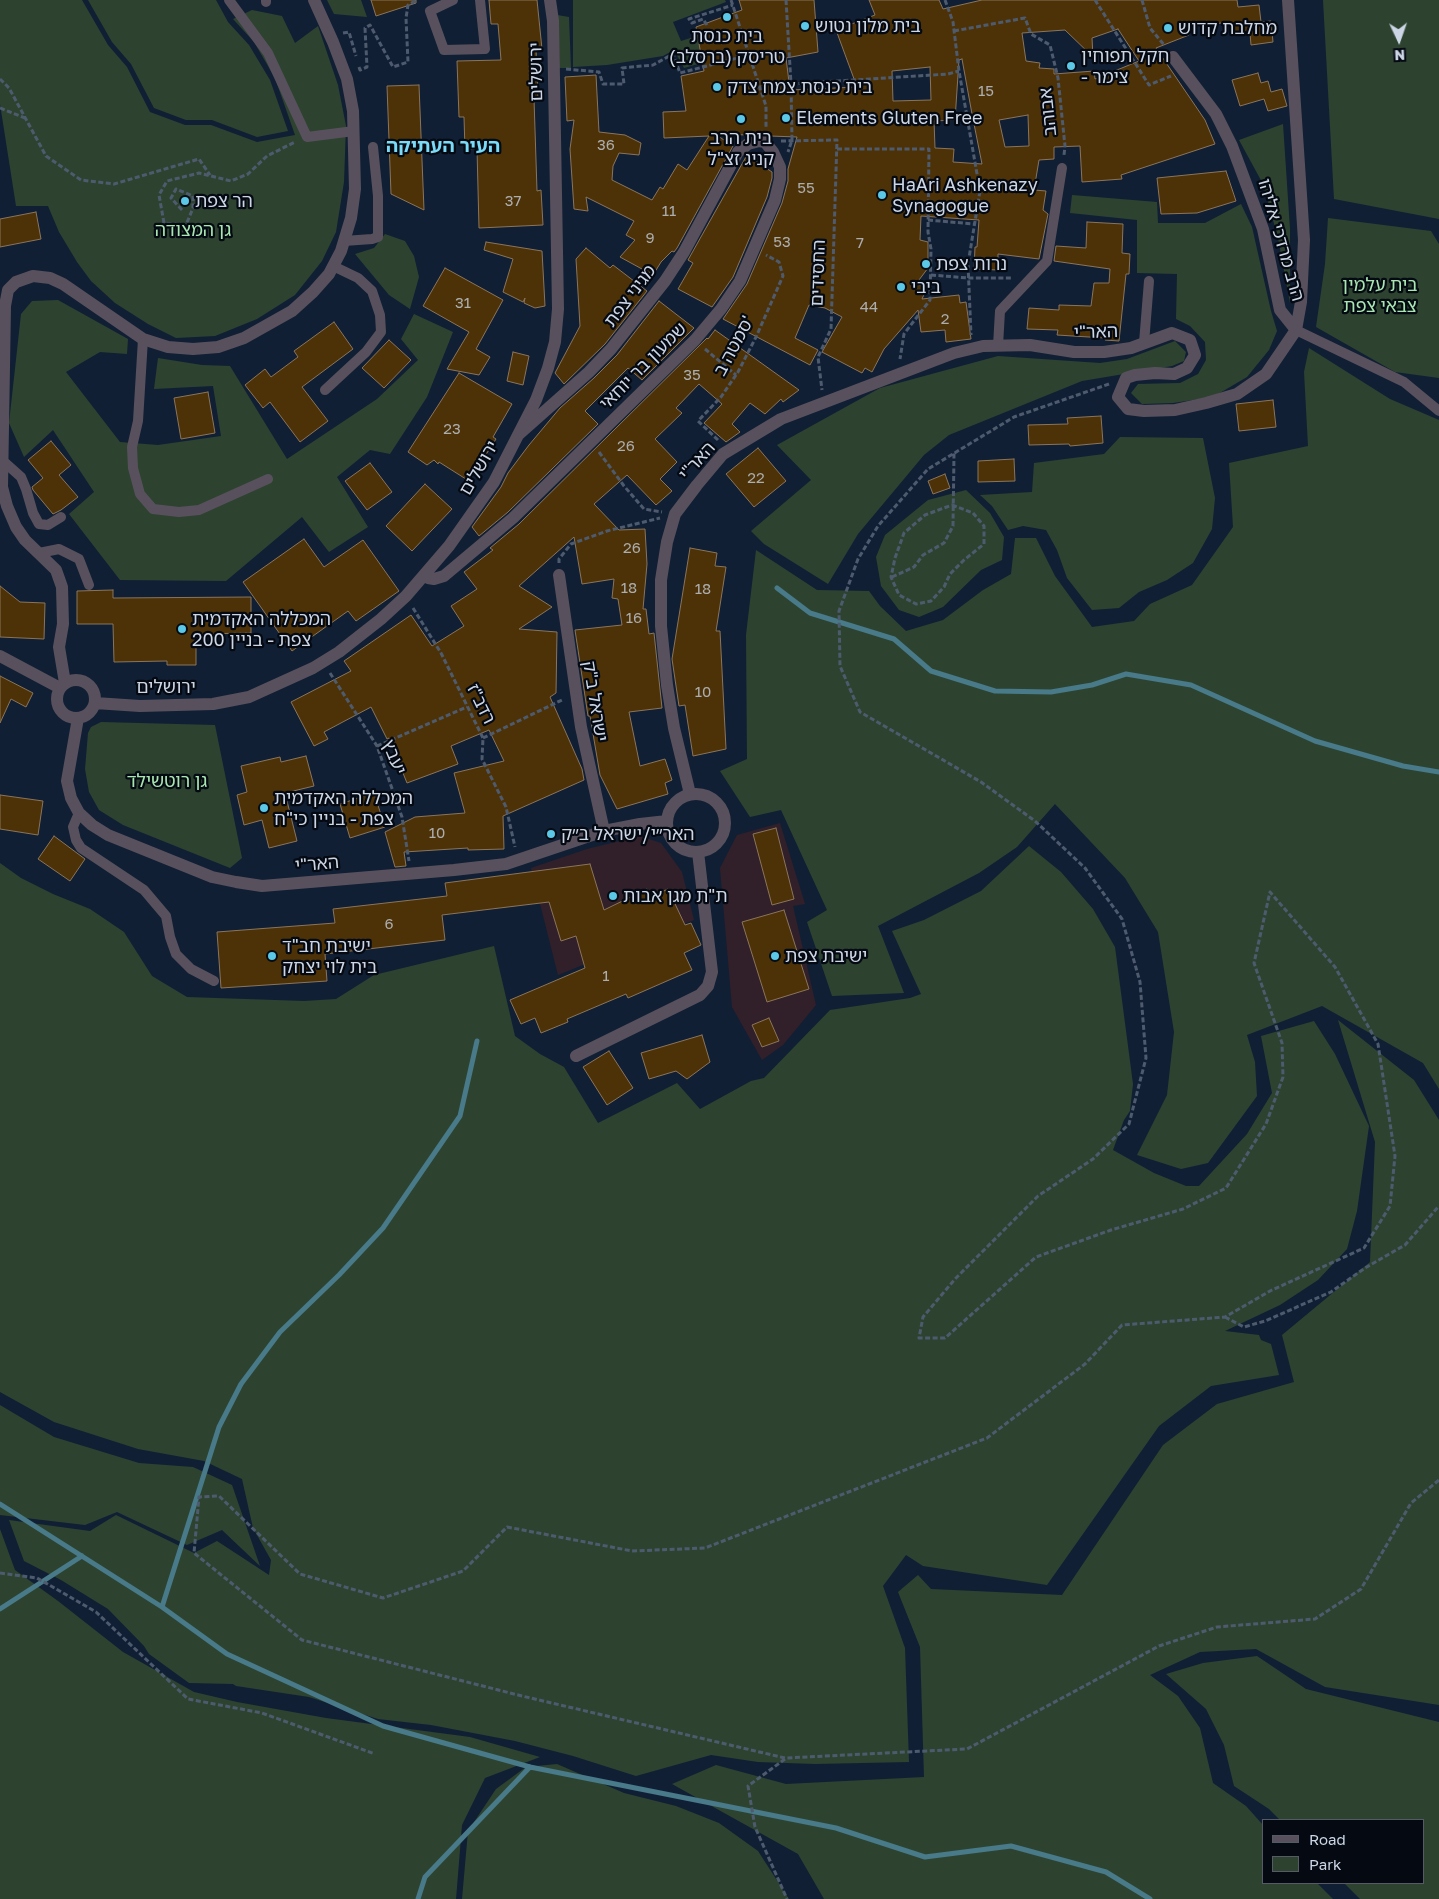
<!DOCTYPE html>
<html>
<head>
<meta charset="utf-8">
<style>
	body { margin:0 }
	#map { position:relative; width:1439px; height:1899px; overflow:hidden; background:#111f35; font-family:"Golos Text",sans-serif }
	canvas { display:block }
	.legend { position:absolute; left:1262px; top:1819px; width:162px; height:65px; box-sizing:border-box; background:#040912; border:1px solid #545b66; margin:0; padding:6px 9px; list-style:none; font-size:15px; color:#ccd6e5 }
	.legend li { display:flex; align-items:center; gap:10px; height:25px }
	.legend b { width:25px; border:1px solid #545b66 }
	.north { position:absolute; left:1374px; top:15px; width:50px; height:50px; -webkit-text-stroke:4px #040912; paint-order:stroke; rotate:177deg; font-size:14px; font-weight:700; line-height:20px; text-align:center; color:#ccd6e5 }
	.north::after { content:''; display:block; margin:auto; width:18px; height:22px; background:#ccd6e5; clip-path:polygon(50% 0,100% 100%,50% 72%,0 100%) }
</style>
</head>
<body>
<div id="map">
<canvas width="1439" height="1899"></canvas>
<ul class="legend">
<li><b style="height:6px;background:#58515d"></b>Road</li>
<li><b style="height:14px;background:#2d4330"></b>Park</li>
</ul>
<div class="north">N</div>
</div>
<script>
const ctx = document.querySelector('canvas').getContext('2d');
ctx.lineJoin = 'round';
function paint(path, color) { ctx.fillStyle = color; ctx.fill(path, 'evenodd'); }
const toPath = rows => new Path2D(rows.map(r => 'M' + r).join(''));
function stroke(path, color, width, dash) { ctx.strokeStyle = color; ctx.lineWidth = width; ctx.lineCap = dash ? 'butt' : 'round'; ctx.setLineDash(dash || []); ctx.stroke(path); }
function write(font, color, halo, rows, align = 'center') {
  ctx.font = font + ' "Golos Text","Noto Sans Hebrew",sans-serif'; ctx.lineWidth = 4.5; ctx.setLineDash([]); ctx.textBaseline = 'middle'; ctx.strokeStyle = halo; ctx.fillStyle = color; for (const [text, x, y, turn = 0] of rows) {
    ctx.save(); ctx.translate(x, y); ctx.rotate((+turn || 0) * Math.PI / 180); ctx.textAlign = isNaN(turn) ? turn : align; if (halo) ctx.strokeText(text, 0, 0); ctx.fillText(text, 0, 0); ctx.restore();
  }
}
const education = toPath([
	[780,823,805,904,793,906,816,1005,783,1045,762,1060,732,1007,720,868,737,835],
	[640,836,661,843,682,872,694,920,558,975,531,868,587,849]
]);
const green = toPath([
	[0,0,82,0,108,45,127,67,150,112,185,125,211,125,257,142,295,135,275,78,254,42,233,19,252,10,282,16,295,43,318,26,338,85,346,126,344,182,336,232,322,261,295,295,257,319,215,336,176,338,148,324,115,303,91,281,77,262,59,232,48,206,16,206,0,104],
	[88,0,216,0,228,22,249,45,270,80,288,131,257,137,212,120,186,120,154,108,131,64,112,42],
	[327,0,361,0,367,17,334,14],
	[573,0,725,0,726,2,673,22,681,41,735,24,738,31,699,53,698,64,684,68,674,50,663,56,607,65,573,67],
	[1323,0,1439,0,1439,219,1334,199],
	[557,15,569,17,571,68,558,68],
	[1283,124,1290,229,1290,303,1278,238,1263,184,1239,140],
	[1072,195,1157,202,1158,223,1205,223,1241,204,1252,227,1271,311,1277,331,1269,350,1247,377,1213,397,1173,403,1142,404,1131,393,1138,384,1180,383,1198,374,1206,360,1205,342,1190,326,1176,319,1177,274,1137,273,1137,220,1070,213],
	[1328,218,1431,231,1439,244,1439,378,1395,372,1316,327,1325,264],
	[385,234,405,241,414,256,419,277,410,309,389,295,355,254,374,248],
	[58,300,128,339,127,354,100,352,66,372,120,442,158,445,221,436,213,386,154,389,158,358,202,365,230,366,287,459,377,399,418,360,401,339,414,314,453,332,427,397,390,454,370,450,337,477,368,527,329,552,302,517,226,581,120,580,69,514,94,492,53,430,24,457,9,423,21,314,32,301],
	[1175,341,1186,352,1184,361,1172,366,1082,381,949,435,924,455,858,534,828,584,764,544,751,531,811,480,777,445,880,388,998,356,1100,363,1127,359],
	[1309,348,1390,399,1439,420,1439,1089,1423,1063,1322,1006,1247,1035,1255,1062,1257,1096,1208,1163,1181,1169,1137,1155,1167,1095,1174,1032,1158,932,1125,878,1055,804,1017,847,979,873,878,926,904,993,832,996,807,922,827,910,781,810,750,817,720,771,747,759,746,635,756,550,817,590,869,591,880,606,906,631,943,620,983,590,1011,574,1015,538,1036,538,1055,576,1092,627,1134,621,1150,604,1192,585,1233,527,1229,463,1308,446,1304,372],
	[1120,437,1203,438,1215,498,1212,529,1193,563,1167,580,1139,592,1119,608,1092,610,1067,578,1057,550,1046,530,1023,526,1008,530,992,506,980,495,1032,492,1034,463,1104,454],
	[966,490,990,513,1004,537,1002,560,981,570,943,607,919,617,899,610,881,586,876,557,885,535,928,500],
	[101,722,215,725,242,858,230,868,123,825,99,810,89,792,85,769,88,733,91,727],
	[1029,846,1061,872,1093,909,1115,947,1133,1084,1130,1111,1124,1120,1113,1150,1154,1173,1186,1186,1199,1186,1247,1134,1272,1093,1261,1036,1314,1021,1335,1054,1369,1126,1357,1211,1347,1249,1318,1280,1280,1305,1225,1331,1259,1335,1261,1340,1271,1344,1279,1375,1211,1386,1159,1426,1047,1585,923,1566,906,1555,883,1586,905,1648,909,1762,815,1764,758,1762,711,1755,636,1776,573,1756,515,1741,431,1725,378,1719,309,1697,236,1686,233,1684,189,1683,149,1654,144,1646,108,1609,61,1580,24,1561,9,1520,90,1531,116,1515,194,1553,217,1541,269,1575,271,1560,253,1528,242,1479,204,1461,138,1449,54,1422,0,1392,0,863,21,878,53,894,90,909,124,932,152,976,187,997,304,1001,336,999,374,975,494,946,515,1036,540,1054,564,1067,598,1123,677,1083,700,1109,751,1081,764,1078,830,1010,910,998,921,994,892,931,924,920,981,891],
	[1338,1020,1414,1080,1439,1120,1439,1705,1325,1687,1256,1649,1200,1652,1150,1675,1178,1696,1200,1728,1213,1783,1246,1806,1263,1825,1263,1883,1317,1883,1333,1899,824,1899,798,1854,672,1784,716,1765,786,1784,924,1777,920,1647,898,1592,918,1575,931,1589,1062,1595,1163,1445,1217,1404,1294,1382,1282,1335,1370,1262,1375,1142],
	[0,1405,54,1437,139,1463,193,1467,232,1485,260,1566,222,1530,187,1545,117,1512,85,1525,0,1515],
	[0,1529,15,1570,58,1601,123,1652,194,1692,237,1702,326,1718,470,1737,540,1757,485,1778,462,1825,456,1899,0,1899],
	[1257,1656,1306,1689,1439,1722,1439,1899,1360,1899,1344,1883,1423,1883,1423,1820,1280,1820,1269,1809,1234,1786,1224,1745,1206,1709,1166,1674,1203,1663],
	[557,1764,624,1793,676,1806,719,1823,758,1851,789,1899,462,1899,468,1831,496,1789,526,1767]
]);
const stream = toPath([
	[777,588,810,613,894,639,931,671,995,691,1051,692,1092,685,1126,674,1191,685,1315,741,1403,766,1439,772],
	[0,1504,162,1607,227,1654,383,1726,530,1767,836,1828,925,1857,1011,1846,1106,1872,1150,1899],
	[162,1607,219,1427,241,1384,280,1332,339,1275,383,1228,460,1116,477,1041],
	[0,1609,82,1556],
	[418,1899,425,1877,530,1767]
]);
const building = toPath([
	[371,0,416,0,416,3,376,16,371,0],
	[489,0,537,0,542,49,536,49,538,99,534,99,537,191,541,190,543,225,479,228,477,149,465,150,464,117,459,117,457,61,501,60,498,24,491,24,489,0],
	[739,0,814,0,818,52,786,58,790,90,857,87,836,30,875,15,869,0,939,0,943,9,982,0,1237,0,1238,7,1259,5,1261,22,1271,21,1273,42,1251,45,1250,33,1233,35,1231,22,1186,27,1189,35,1156,48,1205,120,1215,144,1121,175,1122,179,1082,182,1080,146,1054,147,1054,159,1039,160,1034,190,1046,191,1043,210,1048,214,1039,259,998,254,998,270,974,269,975,247,977,247,979,220,921,216,920,240,928,242,928,268,916,284,927,288,922,299,959,295,960,303,966,302,971,339,946,342,945,330,921,332,918,310,884,349,872,372,865,368,862,373,822,352,842,317,825,308,809,305,795,338,818,350,810,365,723,319,747,284,782,203,788,181,788,169,797,137,770,136,760,133,749,135,715,134,733,146,677,248,674,252,672,251,661,262,653,275,620,257,635,240,626,235,634,221,586,197,588,211,574,209,570,149,574,120,567,121,565,77,596,75,599,132,625,135,641,143,639,155,619,153,613,166,612,180,652,200,660,187,663,189,678,164,687,170,709,136,664,138,663,112,686,111,681,76,704,71,696,27,742,10,739,0],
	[1118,29,1139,61,1095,79,1094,71,1054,74,1054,69,1039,68,1040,63,1026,61,1022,33,1065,30,1093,57,1092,38,1118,29],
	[962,59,972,114,982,164,953,162,954,149,935,148,934,121,955,120,959,60,962,59],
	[930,67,931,100,893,101,892,71,930,67],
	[1028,115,1029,146,1005,147,999,120,1028,115],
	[1258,73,1261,83,1268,81,1271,92,1282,89,1287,106,1268,111,1264,99,1240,106,1232,80,1258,73],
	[419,85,424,210,391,194,387,86,419,85],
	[747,155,772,172,772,178,767,197,733,277,712,307,678,289,693,263,688,260,747,155],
	[1226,171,1236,201,1197,213,1161,214,1157,178,1226,171],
	[36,212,41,239,0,247,0,219,36,212],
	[1087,222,1123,224,1122,253,1130,254,1129,274,1126,274,1119,341,1105,340,1105,338,1057,335,1058,330,1027,329,1029,308,1059,310,1059,305,1091,306,1094,283,1109,283,1110,269,1054,261,1056,246,1086,248,1087,222],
	[486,242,542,251,545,306,535,308,524,303,525,298,523,302,503,292,513,259,484,250,486,242],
	[586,248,610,268,613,265,647,291,605,344,564,384,555,373,580,326,576,259,586,248],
	[445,268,503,300,476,349,490,357,479,375,447,369,469,332,423,306,445,268],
	[659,301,694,328,642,380,628,368,585,411,598,424,508,512,479,536,472,527,501,487,508,473,529,445,560,408,594,378,617,355,659,301],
	[334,322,353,349,302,387,328,421,300,442,270,402,263,408,245,385,265,369,271,377,298,357,294,351,334,322],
	[715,330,799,390,783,402,781,399,765,414,750,403,732,424,740,432,726,442,704,423,722,404,699,384,676,408,682,413,655,439,677,462,660,479,672,491,656,505,627,475,594,504,619,530,645,529,647,564,643,609,646,609,649,634,654,633,662,708,629,712,640,766,665,759,672,780,665,783,668,794,617,809,600,775,590,716,588,716,575,630,622,625,618,599,612,598,614,579,582,584,574,537,519,586,552,607,519,629,557,632,556,693,550,697,582,769,584,780,503,816,504,849,468,850,468,848,404,852,406,866,395,867,385,832,415,817,465,813,454,773,504,761,489,730,451,746,458,764,407,783,389,738,387,739,371,707,324,732,328,739,314,746,291,702,351,671,344,661,411,615,432,646,464,626,451,606,477,589,464,572,493,550,490,548,519,524,707,338,708,339,715,330],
	[389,340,411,360,384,388,362,368,389,340],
	[513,352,529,356,523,385,507,381,513,352],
	[459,373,512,404,493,437,496,439,469,481,439,462,438,464,434,460,427,465,408,452,459,373],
	[208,392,215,433,181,439,174,398,208,392],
	[1273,400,1276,427,1239,431,1236,404,1273,400],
	[1101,416,1103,443,1070,446,1069,444,1029,445,1028,425,1068,424,1067,418,1101,416],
	[51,441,71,465,59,475,78,497,61,510,53,514,33,490,32,487,43,478,28,460,51,441],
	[758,448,786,481,754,507,726,474,758,448],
	[1014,459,1015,481,978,482,978,461,1014,459],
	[370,463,392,492,367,510,345,481,370,463],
	[945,474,950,488,933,494,928,481,945,474],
	[425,484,452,509,412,551,386,526,425,484],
	[304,539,324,567,363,540,399,591,356,621,348,611,292,651,243,582,304,539],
	[690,548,717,553,715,566,726,567,716,631,720,631,726,749,693,756,685,705,679,706,672,659,690,548],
	[0,586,20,602,45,603,44,639,0,637,0,586],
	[113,590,113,598,251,597,251,633,196,634,196,665,167,665,167,661,114,662,113,624,77,624,77,591,113,590],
	[0,676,33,693,26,707,11,699,0,723,0,676],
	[306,756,314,786,285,793,297,841,269,848,262,820,244,825,237,795,247,792,241,766,280,757,281,762,306,756],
	[374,793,385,827,350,838,340,804,374,793],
	[0,795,43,801,38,835,0,829,0,795],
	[776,828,794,899,772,905,753,834,776,828],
	[54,836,85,859,70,881,38,859,54,836],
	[590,864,604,910,647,889,651,897,668,889,685,925,691,923,701,945,684,953,692,970,628,998,626,994,567,1019,568,1022,541,1033,535,1018,521,1024,510,1000,585,968,576,936,561,941,549,902,442,915,445,940,325,954,327,981,221,988,217,932,335,923,333,909,447,896,445,883,590,864],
	[784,910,809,989,767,1002,742,922,784,910],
	[769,1018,779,1041,762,1047,752,1025,769,1018],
	[702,1035,710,1062,687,1079,676,1071,649,1079,641,1053,702,1035],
	[609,1051,633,1088,607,1105,583,1067,609,1051]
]);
const path = toPath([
	[731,0,766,106,766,129],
	[786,0,791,84,792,140,788,152],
	[945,0,953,22,959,71,980,191,968,264,971,335],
	[1095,0,1149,85,1171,76],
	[1142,0,1150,28,1165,46],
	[707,25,703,19,692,23,689,19,733,5],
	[954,31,1025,18,1031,34,1050,45,1058,78,1065,146,1064,155],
	[343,33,349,32,356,56],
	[359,67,360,70,367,67,365,28,370,25,393,67,408,62,406,18,408,5,417,0],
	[566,69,599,72,603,84,624,84,622,68,653,65,673,54,680,73,749,55],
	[0,79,9,88,46,156,81,180,114,184,199,159,210,175],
	[791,84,948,74,959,71],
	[0,108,25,118],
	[781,141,837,140,831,329,818,357,822,390],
	[837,149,929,149,928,232,931,249,930,300,904,334,900,359],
	[182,210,171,198,176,189,193,196,193,208,186,225,164,223,159,195,167,181,199,173,231,181,248,174,267,156,295,142],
	[928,220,974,224],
	[931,275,968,278,1013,278],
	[705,349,736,375],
	[1109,384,1014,417,928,469,878,526,858,559,839,611,840,666,860,712,981,782,1035,821,1085,868,1122,919,1140,982,1146,1058,1129,1124,1093,1159,1038,1196,955,1279,923,1317,919,1338,945,1338,1036,1257,1111,1230,1183,1209,1226,1188,1266,1124,1283,1077,1282,1043,1254,963,1270,892,1335,967,1378,1044,1395,1156,1390,1206,1364,1248,1270,1291,1225,1317,1122,1325,1085,1364,987,1438,705,1548,632,1551,507,1527,463,1571,383,1598,300,1574,219,1496,199,1497,194,1553,302,1640,522,1696,785,1758,967,1749,1159,1646,1217,1627,1315,1619,1361,1589,1411,1503,1439,1480],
	[718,440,698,421,721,397,738,372,756,337,783,276,779,262,766,255],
	[599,452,624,486,644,509,662,512],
	[952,505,973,513,984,526,984,544,964,560,950,574,944,587,931,601,916,604,899,595,891,577,895,558,904,533,925,515,952,505],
	[559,563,559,559,571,544,607,531,660,518],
	[892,577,914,567,923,555,944,543,953,526,954,453],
	[413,608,441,653,483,738,482,759,506,807,515,847],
	[330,673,377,746,402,817,409,861],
	[483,738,564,699],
	[377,746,467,707],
	[1225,1317,1244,1327,1265,1321,1331,1292,1365,1268,1405,1245,1439,1206],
	[0,1573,37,1578,96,1612,188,1699,262,1713,375,1754],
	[785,1759,748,1786,755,1827,787,1899]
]);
const lane = toPath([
	[229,0,268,53,307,137,354,131],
	[453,0,430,11,444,50,485,49,480,0],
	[266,2,266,0],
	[344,241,372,239,378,237,378,196,373,147],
	[1296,330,1404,382,1439,411],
	[143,339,138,421,132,447,133,468,140,494,153,509,179,512,199,510,268,479],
	[1144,343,1149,281],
	[998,346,1000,311,1047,261,1062,168],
	[325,390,366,352,381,332,380,315,372,291,358,278,333,266],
	[2,460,21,477,26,489,33,513,39,524,48,525,61,517],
	[39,553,59,549,79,559,89,585],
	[79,813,73,827,76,840,81,848,144,890,166,916,170,937,176,954,191,969,214,981]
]);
const street = toPath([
	[1173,57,1216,114,1232,146,1263,229,1280,310,1296,330],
	[425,574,428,578,434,579,444,576,513,518,695,340,721,309,740,281,775,200,780,179,780,167,773,152,765,142,759,141,748,144,738,152,684,252,665,281,611,349,589,372,518,435],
	[559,575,581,727,604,831],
	[0,656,60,688],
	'57 699a19 19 0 1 1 38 0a19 19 0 1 1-38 0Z',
	[65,683,59,647,63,624,62,587,56,570,25,540,16,527,7,506,2,487,5,306,8,290,16,282,33,276,50,278,63,284,143,339,168,347,193,349,218,347,244,338,292,311,313,292,329,274,341,251,351,218,355,189,353,111,347,79,333,42,314,0],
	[95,703,140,706,213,704,249,697,313,668,339,652,381,619,406,596,449,546,494,482,536,400,548,368,555,342,558,309,553,21,550,0],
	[78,718,67,781,71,798,79,813,92,825,108,835,212,877,236,882,262,886,454,870,506,864,604,831,640,824,667,821],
	[690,794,674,728,667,685,661,626,661,580,667,542,675,514,697,485,723,454,781,419,954,353,983,346,1030,345,1074,352,1104,352,1131,348,1172,333,1190,340,1195,355,1187,368,1174,374,1155,373,1135,375,1126,378,1118,397,1128,409,1144,411,1175,410,1206,403,1237,394,1266,374,1296,330,1301,302,1304,240,1288,0],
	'667 823a29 29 0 1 1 58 0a29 29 0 1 1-58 0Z',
	[576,1056,700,995,708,986,712,972,698,852]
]);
const markers = [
	[727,17,5,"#5ac8e6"],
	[805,26,5,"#5ac8e6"],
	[1168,28,5,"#5ac8e6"],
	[1071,66,5,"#5ac8e6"],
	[717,87,5,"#5ac8e6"],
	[786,118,5,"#5ac8e6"],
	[741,119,5,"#5ac8e6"],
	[882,195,5,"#5ac8e6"],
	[185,201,5,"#5ac8e6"],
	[926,264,5,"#5ac8e6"],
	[901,287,5,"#5ac8e6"],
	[182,629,5,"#5ac8e6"],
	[264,808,5,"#5ac8e6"],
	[551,834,5,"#5ac8e6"],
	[613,896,5,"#5ac8e6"],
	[272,956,5,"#5ac8e6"],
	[775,956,5,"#5ac8e6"]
];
const numberNames = [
	["15",986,91],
	["36",606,145],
	["55",806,188],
	["37",513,201],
	["11",669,211],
	["9",650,238],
	["53",782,242],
	["7",860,243],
	["31",463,303],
	["44",869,307],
	["2",945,319],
	["35",692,375],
	["23",452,429],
	["26",626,446],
	["22",756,478],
	["26",632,548],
	["18",629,588],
	["18",703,589],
	["16",634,618],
	["10",703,692],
	["10",437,833],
	["6",389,924],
	["1",606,976]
];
const poiNames = [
	["בית מלון נטוש",815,26],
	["מחלבת קדוש",1178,28],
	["בית כנסת",727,36,"center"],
	["טריסק (ברסלב)",727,57,"center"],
	["חקל תפוחין",1081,56],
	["- צימר",1081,77],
	["בית כנסת צמח צדק",727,87],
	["Elements Gluten Free",796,118],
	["בית הרב",741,138,"center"],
	["קניג זצ\"ל",741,159,"center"],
	["HaAri Ashkenazy",892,185],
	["Synagogue",892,206],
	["הר צפת",195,201],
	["נרות צפת",936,264],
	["ביבי",911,287],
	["המכללה האקדמית",192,619],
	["צפת - בניין 200",192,640],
	["המכללה האקדמית",274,798],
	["צפת - בניין כי\"ח",274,819],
	["האר״י/ישראל ב״ק",561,834],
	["ת\"ת מגן אבות",623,896],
	["ישיבת חב\"ד",282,946],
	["בית לוי יצחק",282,967],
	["ישיבת צפת",785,956]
];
const streetNames = [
	["ירושלים",536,72,-91],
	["אבוהב",1048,112,-96],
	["הרב מרדכי אליהו",1281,240,74],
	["החסידים",818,273,-88],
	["מגיני צפת",630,296,-53],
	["האר\"י",1096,332,-2],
	["סמטה ב'",734,346,-62],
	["שמעון בר יוחאי",643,366,-45],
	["האר\"י",697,461,-48],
	["ירושלים",479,468,-60],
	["ירושלים",166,687],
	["ישראל ב\"ק",595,701,81],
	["רדב\"ז",481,704,64],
	["יעבץ",394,757,68],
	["האר\"י",317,864,-5]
];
const parkNames = [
	["גן המצודה",193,230],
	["בית עלמין",1380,285],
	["צבאי צפת",1380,306],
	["גן רוטשילד",167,781]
];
const neighbourhoodNames = [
	["העיר העתיקה",443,146]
];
paint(education, '#312029');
paint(green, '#2d4330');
stroke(stream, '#487a89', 5);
paint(building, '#4d3208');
stroke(building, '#8a755b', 1);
stroke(path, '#4e5b6e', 3, [5, 2.5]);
stroke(lane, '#58515d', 10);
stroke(street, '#58515d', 12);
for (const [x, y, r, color] of markers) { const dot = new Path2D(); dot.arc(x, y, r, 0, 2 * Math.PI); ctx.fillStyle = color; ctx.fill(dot); stroke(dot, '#040912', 2); }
write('15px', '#acadae', null, numberNames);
write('18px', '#ccd6e5', '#040912', poiNames, 'left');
write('18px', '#ccd6e5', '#040912', streetNames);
write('18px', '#a9e7b1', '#040912', parkNames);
write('bold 19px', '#79dbf7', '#040912', neighbourhoodNames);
</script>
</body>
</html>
